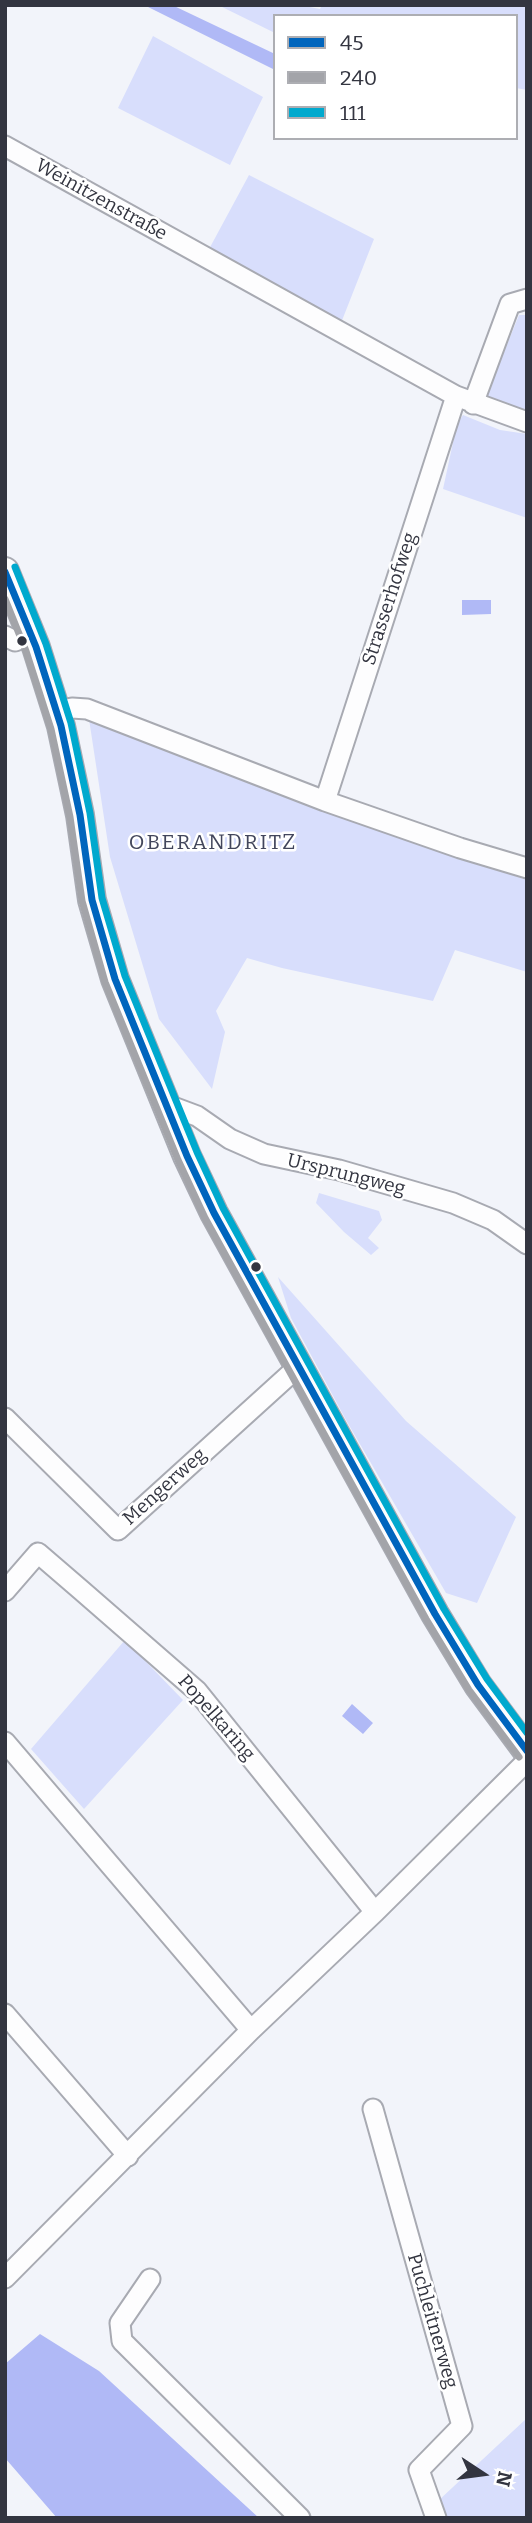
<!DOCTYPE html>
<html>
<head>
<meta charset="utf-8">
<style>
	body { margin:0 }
	#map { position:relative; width:532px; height:2523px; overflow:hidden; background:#f2f4fa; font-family:Bitter,serif }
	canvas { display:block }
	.frame { position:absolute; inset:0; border:7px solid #333540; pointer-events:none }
	.legend { position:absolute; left:273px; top:14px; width:245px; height:126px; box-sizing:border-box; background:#fff; border:2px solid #adaeb3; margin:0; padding:9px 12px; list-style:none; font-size:21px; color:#333540 }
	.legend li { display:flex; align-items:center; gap:14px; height:35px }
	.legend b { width:35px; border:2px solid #adaeb3 }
	.north { position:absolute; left:448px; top:2439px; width:70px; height:70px; -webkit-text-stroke:5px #fff; paint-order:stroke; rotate:103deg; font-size:19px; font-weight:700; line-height:28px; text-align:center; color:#333540 }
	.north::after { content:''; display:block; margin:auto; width:24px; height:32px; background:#333540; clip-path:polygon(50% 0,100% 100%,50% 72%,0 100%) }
</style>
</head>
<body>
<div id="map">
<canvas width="532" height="2523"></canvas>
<div class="frame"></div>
<ul class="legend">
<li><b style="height:9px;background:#0065bd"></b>45</li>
<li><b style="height:9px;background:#a3a4a9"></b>240</li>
<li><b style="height:9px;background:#00a9ce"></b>111</li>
</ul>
<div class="north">N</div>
</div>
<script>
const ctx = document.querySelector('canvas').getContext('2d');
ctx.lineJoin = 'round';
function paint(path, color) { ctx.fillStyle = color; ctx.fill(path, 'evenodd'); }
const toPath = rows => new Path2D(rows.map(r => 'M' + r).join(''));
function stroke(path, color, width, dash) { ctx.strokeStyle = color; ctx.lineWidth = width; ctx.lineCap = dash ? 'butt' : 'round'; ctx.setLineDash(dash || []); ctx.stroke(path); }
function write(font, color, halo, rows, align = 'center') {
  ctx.font = font + ' Bitter,serif'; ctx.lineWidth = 5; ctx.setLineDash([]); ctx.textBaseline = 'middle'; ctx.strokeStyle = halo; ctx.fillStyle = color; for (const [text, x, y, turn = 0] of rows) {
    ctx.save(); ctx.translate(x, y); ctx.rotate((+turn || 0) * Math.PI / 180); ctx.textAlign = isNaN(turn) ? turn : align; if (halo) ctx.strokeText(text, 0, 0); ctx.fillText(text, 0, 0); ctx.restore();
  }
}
const green = toPath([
	[218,5,299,5,320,9,322,5,527,5,527,90,516,88,516,16,275,16,275,33],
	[153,36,263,97,230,165,118,108],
	[249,175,374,239,341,323,208,251],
	[519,315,527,315,527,419,485,399],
	[463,415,500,430,527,434,527,518,443,489,457,424],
	[89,719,320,809,527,880,527,972,455,950,433,1001,282,968,247,958,216,1011,225,1032,212,1089,159,1019,110,857],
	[319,1193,379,1211,382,1220,368,1238,379,1248,371,1255,344,1232,316,1203],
	[278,1277,406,1421,516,1517,477,1603,446,1593,346,1420,291,1318],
	[125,1640,183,1700,84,1809,31,1749],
	[527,2418,527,2518,446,2518,438,2501]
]);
const water = toPath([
	[144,5,172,5,275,54,275,70],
	[462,600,491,600,491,614,462,615],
	[352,1704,373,1723,363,1734,342,1716],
	[40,2334,99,2371,259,2518,57,2518,5,2458,5,2364]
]);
const street = toPath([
	[5,146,456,396,527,422],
	[473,404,510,304,527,299],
	[5,636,15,641,31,635],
	[57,711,72,708,87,709,325,801,456,396],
	[325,801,460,848,527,868],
	[165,1104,197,1116,230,1139,264,1154,339,1170,453,1203,493,1220,527,1244],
	[5,1418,118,1530,299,1366],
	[5,1591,38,1553,81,1590,197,1691,375,1912],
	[5,1742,251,2030],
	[5,2014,128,2156],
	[373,2109,462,2426,419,2470,436,2518],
	[5,2278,251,2030,375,1912,527,1761],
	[150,2279,120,2323,122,2341,300,2518]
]);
const secondary = toPath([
	[5,571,36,647,61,726,80,815,92,900,115,979,187,1156,214,1213,435,1614,478,1685,527,1751]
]);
const bus1 = toPath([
	[5,572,36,647,61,726,80,815,92,900,115,979,187,1156,214,1213,435,1614,478,1685,527,1751]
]);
const bus2 = toPath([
	[5,599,26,651,51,729,70,817,82,901,105,982,178,1160,205,1218,426,1619,469,1690,519,1757]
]);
const bus3 = toPath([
	[15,567,46,644,71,723,90,813,102,898,125,976,197,1152,223,1208,444,1609,487,1679,527,1733]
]);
const markers = [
	[22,641,6,"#333540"],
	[256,1267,6,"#333540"]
];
const streetNames = [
	["Weinitzenstraße",101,200,29],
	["Strasserhofweg",390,599,-72],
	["Ursprungweg",346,1175,14],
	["Mengerweg",165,1487,-42],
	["Popelkaring",216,1718,49],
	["Puchleitnerweg",432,2321,74]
];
const neighbourhoodNames = [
	["OBERANDRITZ",213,843]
];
paint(green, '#d8defc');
paint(water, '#b0b9f6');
stroke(street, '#a8aab2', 23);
stroke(secondary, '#a8aab2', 30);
stroke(street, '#fdfdfe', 19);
stroke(secondary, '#fdfdfe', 26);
stroke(bus1, '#0065bd', 7);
stroke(bus2, '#a3a4a9', 7);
stroke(bus3, '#00a9ce', 7);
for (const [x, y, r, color] of markers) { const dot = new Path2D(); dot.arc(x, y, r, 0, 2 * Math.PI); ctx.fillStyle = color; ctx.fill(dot); stroke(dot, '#fff', 2.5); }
write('19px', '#333540', '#fff', streetNames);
ctx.letterSpacing = '2px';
write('21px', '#42465c', '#fff', neighbourhoodNames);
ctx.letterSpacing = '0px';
</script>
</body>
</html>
